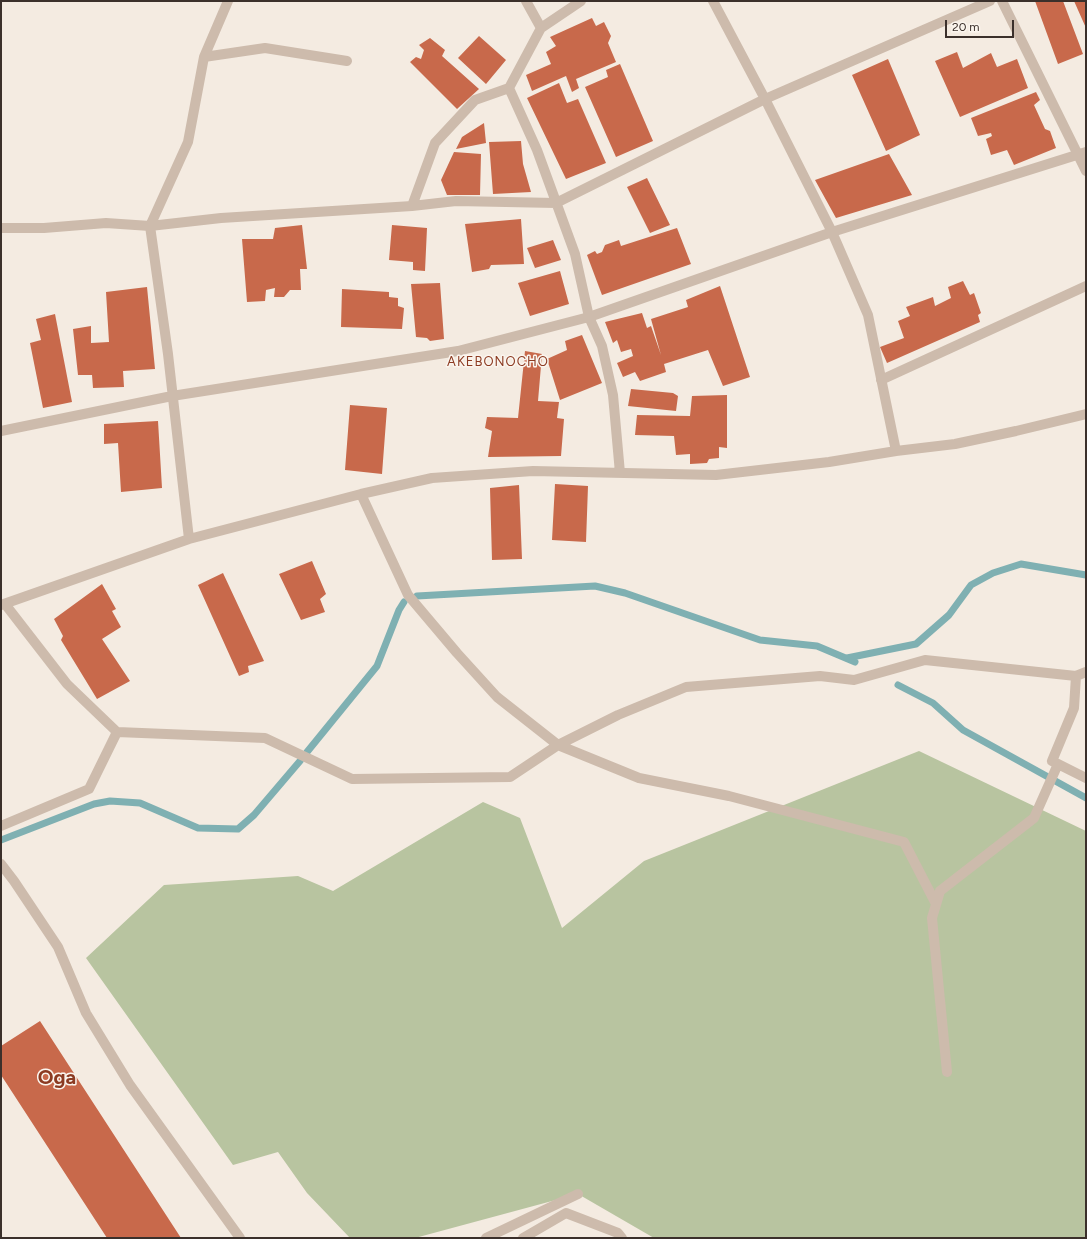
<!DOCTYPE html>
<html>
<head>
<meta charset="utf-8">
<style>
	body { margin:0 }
	#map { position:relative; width:1087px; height:1239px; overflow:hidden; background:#f4ebe1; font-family:Figtree,sans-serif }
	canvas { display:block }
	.frame { position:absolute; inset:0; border:2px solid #3b302b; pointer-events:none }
	.scale { position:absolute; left:945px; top:20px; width:69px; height:18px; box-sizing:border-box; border:2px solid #3b302b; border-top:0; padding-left:5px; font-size:12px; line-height:14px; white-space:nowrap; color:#3b302b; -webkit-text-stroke:3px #fbf5ee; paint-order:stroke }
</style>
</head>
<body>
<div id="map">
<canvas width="1087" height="1239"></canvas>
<div class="frame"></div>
<div class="scale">20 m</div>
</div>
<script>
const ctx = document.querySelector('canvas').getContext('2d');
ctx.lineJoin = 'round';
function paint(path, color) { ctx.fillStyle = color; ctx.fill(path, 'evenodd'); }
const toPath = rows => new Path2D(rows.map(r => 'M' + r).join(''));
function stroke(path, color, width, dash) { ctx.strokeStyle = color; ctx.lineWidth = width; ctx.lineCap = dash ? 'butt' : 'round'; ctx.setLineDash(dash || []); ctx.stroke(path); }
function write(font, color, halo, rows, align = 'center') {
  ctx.font = font + ' Figtree,sans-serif'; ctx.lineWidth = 3; ctx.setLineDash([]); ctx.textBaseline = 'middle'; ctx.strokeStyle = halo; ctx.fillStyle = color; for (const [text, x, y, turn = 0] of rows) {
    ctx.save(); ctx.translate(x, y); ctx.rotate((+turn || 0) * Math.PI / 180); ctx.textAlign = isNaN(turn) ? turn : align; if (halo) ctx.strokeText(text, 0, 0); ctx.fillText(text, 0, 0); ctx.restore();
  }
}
const green = toPath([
	[919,751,1086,831,1086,1238,654,1238,578,1194,415,1238,350,1238,307,1193,278,1152,233,1165,86,958,164,885,298,876,333,891,483,802,520,818,562,928,644,861]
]);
const stream = toPath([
	[417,596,595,586,625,593,760,640,817,646,855,662],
	[847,658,916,644,949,615,971,585,993,573,1021,564,1086,575],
	[898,685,933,703,963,730,1086,798],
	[307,752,377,666,399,610,404,602],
	[1,840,94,804,110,801,140,803,198,828,238,829,254,815,300,761]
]);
const building = toPath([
	[1035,1,1063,1,1083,54,1058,64],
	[1074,1,1086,1,1086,28],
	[592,18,596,26,604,22,611,36,608,43,616,62,576,79,579,88,572,92,566,76,532,91,526,75,551,64,546,52,556,46,550,37],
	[479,36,506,60,486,84,458,58],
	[430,38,445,50,442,56,479,89,457,109,410,62,416,57,421,59,424,50,419,45],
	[957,52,963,68,991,53,997,67,1017,59,1028,88,960,117,935,61],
	[888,59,920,135,886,151,852,75],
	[620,64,653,141,616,157,585,87,608,77,606,70],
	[559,83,567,103,578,99,606,163,566,179,527,98],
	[1036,92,1040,100,1034,105,1045,129,1050,131,1056,148,1014,165,1007,150,991,155,986,139,992,136,991,133,978,136,971,118],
	[484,123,486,143,456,149,462,137],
	[521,141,523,164,531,192,493,194,489,142],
	[454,152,481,154,480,195,447,195,441,180],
	[889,154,912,195,836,218,815,180],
	[647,178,670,225,650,233,627,187],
	[521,219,524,264,491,265,489,269,472,272,465,224],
	[302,225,307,269,300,269,301,290,290,290,284,297,274,297,275,288,266,290,265,301,247,302,242,239,273,239,275,228],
	[392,225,427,228,425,271,413,270,413,262,389,260],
	[677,228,691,264,602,295,587,255,595,251,597,254,602,252,605,245,619,240,621,246],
	[553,240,561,260,535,268,527,248],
	[560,271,569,304,530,316,518,283],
	[963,281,970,295,974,293,981,313,978,315,980,322,887,363,880,347,904,338,898,321,910,316,906,307,933,297,935,306,951,298,948,287],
	[440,283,444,339,430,341,427,338,416,337,411,284],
	[720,286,750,377,723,386,708,350,664,364,666,372,640,381,635,372,623,377,617,363,633,356,631,349,621,352,617,340,613,343,605,322,642,313,647,328,651,326,661,355,651,319,688,307,686,300],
	[147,287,155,369,123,371,124,387,93,388,92,375,78,375,73,329,91,326,91,343,109,342,106,292],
	[342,289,389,292,389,297,398,298,398,306,404,308,402,329,341,327],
	[55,314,72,402,43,408,30,343,41,340,36,319],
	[582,335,602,383,560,400,547,359,567,350,565,341],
	[525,351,542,354,538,401,559,402,557,418,564,419,561,456,488,457,492,431,485,428,487,417,518,418],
	[631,389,673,393,678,396,676,411,628,406],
	[727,395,727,448,719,447,719,458,709,459,707,463,690,464,690,454,676,455,674,436,635,435,637,415,690,416,692,396],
	[350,405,387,408,382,474,345,470],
	[158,421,162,488,121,492,118,443,104,444,104,424],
	[555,484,588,486,586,542,552,540],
	[519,485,522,559,492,560,490,488],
	[312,561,326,594,320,599,325,612,301,620,279,574],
	[223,573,264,661,248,666,249,672,239,676,198,585],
	[102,584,116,609,112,611,121,627,102,639,130,681,97,699,61,640,63,636,54,619],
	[40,1021,181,1238,107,1238,1,1075,1,1046]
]);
const street = toPath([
	[713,1,765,99,832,232,868,315,896,451],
	[1002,1,1086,171],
	[541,28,581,1],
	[204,57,265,48,347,61],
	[509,88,537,150,575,254,589,317,602,346,613,395,620,473],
	[412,206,435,143,475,100,509,88,541,28,526,1],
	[1,228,44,228,106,223,150,226,221,218,412,206,456,201,556,203,765,99,990,1],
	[881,380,1086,286],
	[1,431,172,396,458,351,589,317,832,232,1086,152],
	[361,494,408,595,457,653,497,697,558,745,639,778,729,796,904,842,936,904],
	[189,539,168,354,150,226,188,142,204,57,228,1],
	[5,604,67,684,117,732,265,738,352,779,510,777,558,745,618,715,686,687,820,676,854,680,925,660,1076,676,1086,672],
	[1,605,189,539,361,494,432,478,533,471,716,475,829,462,896,451,955,444,1016,431,1086,414],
	[1076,676,1074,708,1052,761,1086,778],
	[1,826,89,789,117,732],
	[1,864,14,881,58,947,86,1013,130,1085,240,1238],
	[947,1072,932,918,940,891,1034,818,1058,764],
	[486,1238,578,1194],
	[523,1238,566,1213,618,1233,622,1238]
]);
const neighbourhoodNames = [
	["AKEBONOCHO",498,362]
];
const townNames = [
	["Oga",57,1078]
];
paint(green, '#b8c4a0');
stroke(stream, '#7fb0b2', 7);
paint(building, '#c8694b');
stroke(street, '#cdbbac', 10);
ctx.letterSpacing = '1px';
write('13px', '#8c3b22', '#fbf5ee', neighbourhoodNames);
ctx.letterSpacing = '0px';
write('bold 20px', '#8c3b22', '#fbf5ee', townNames);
</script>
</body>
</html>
